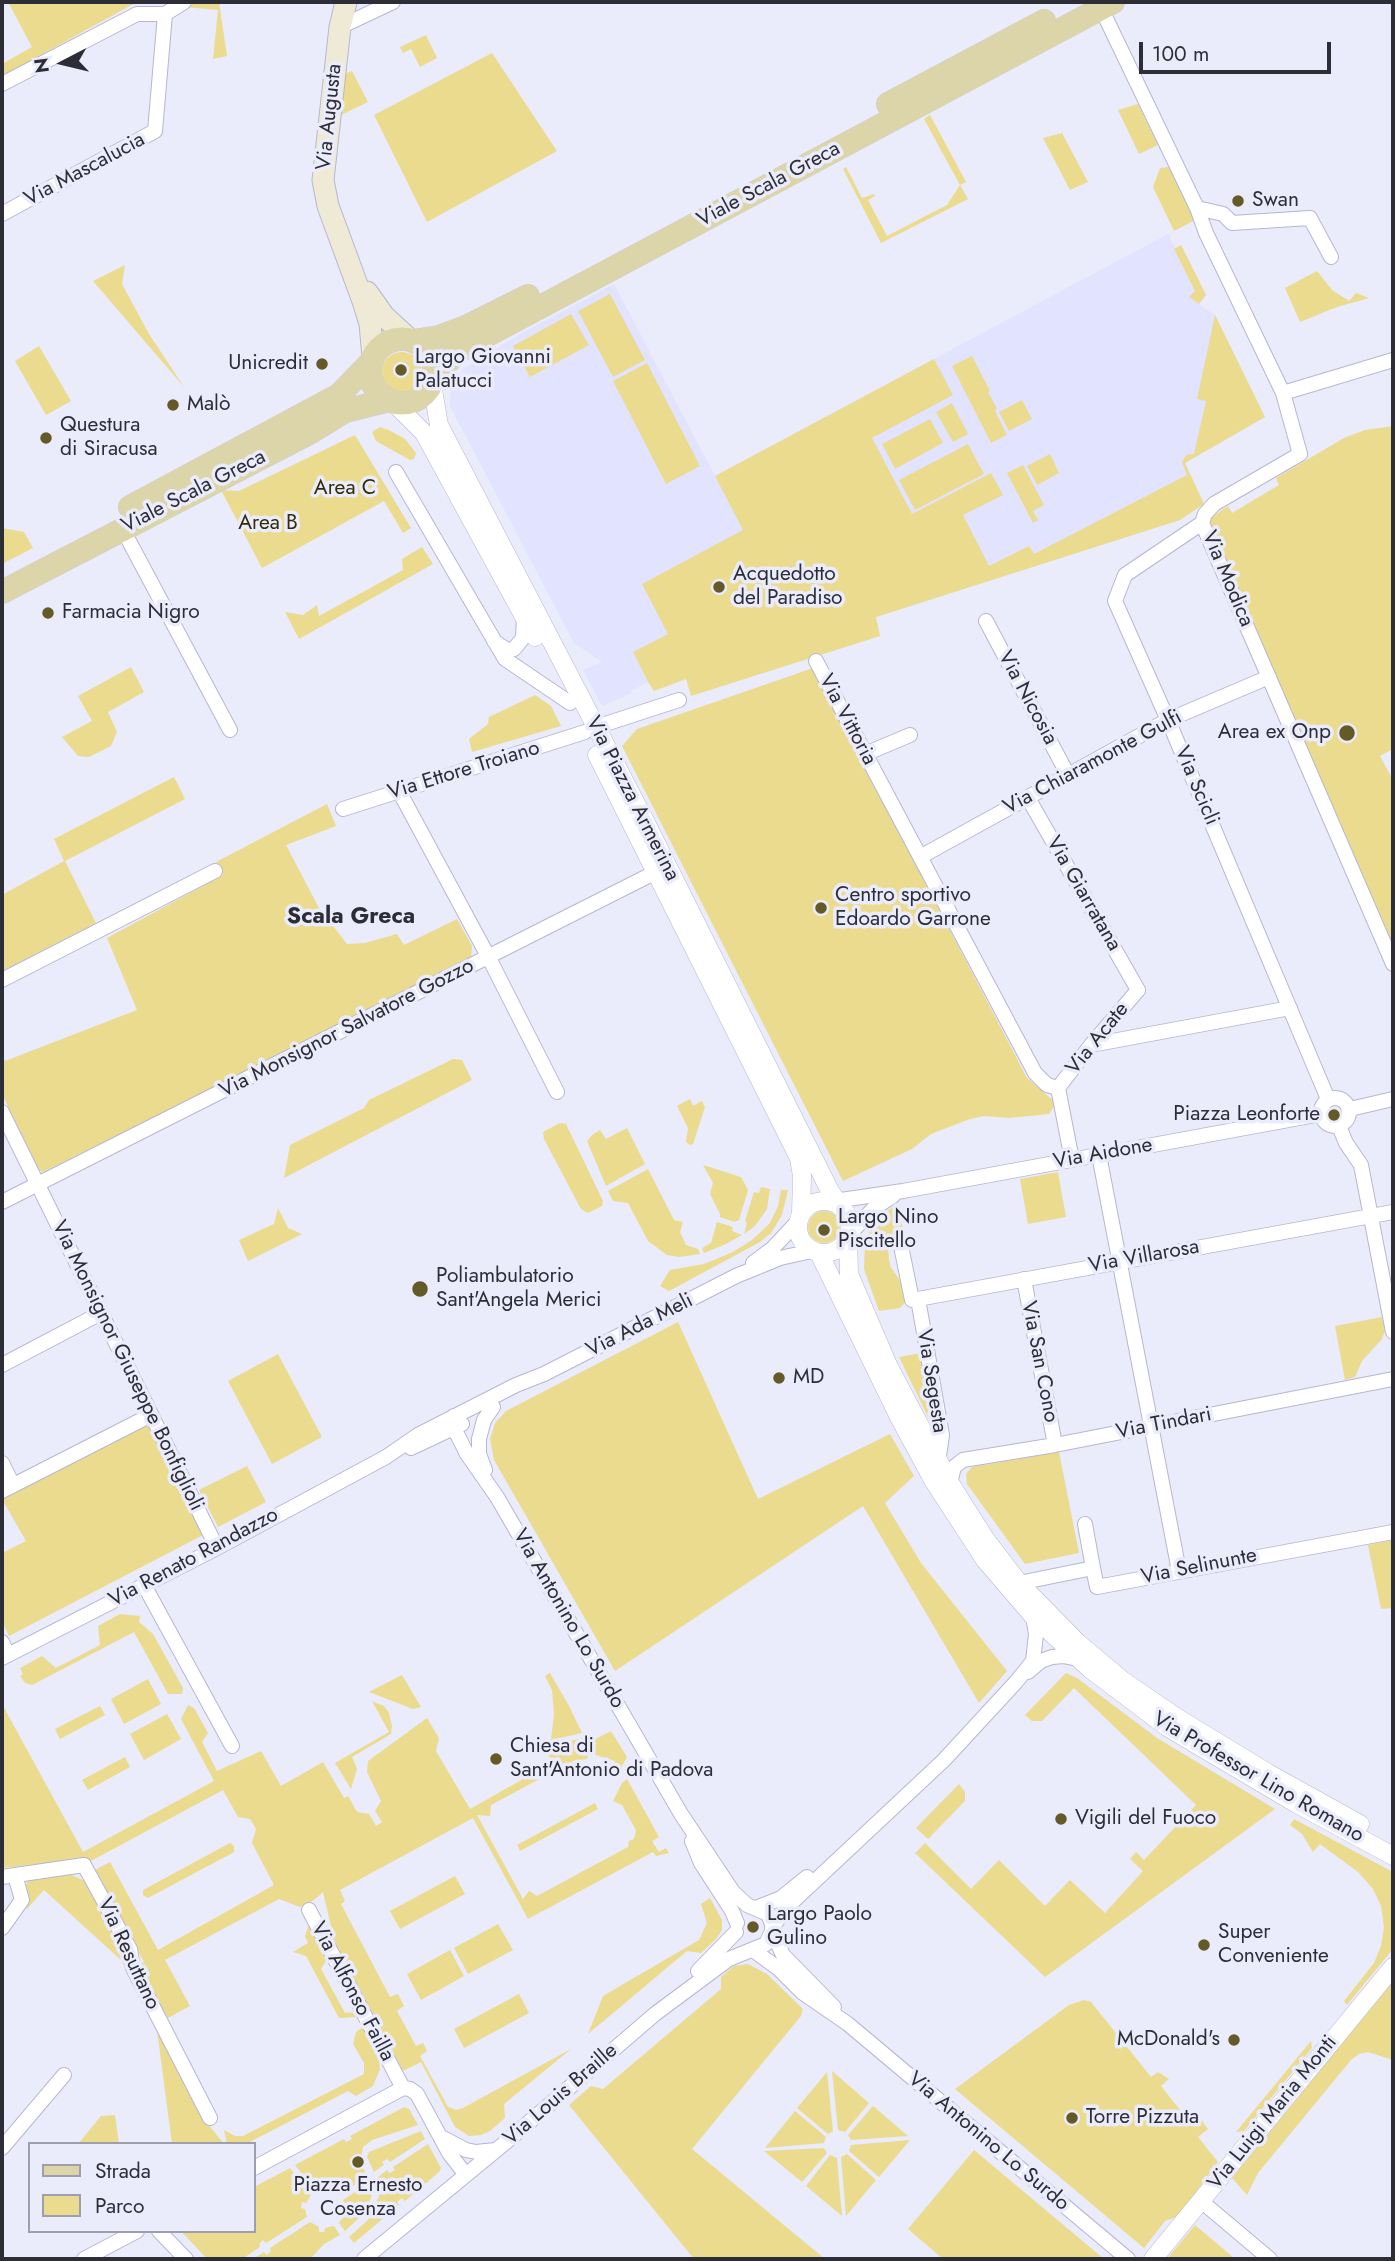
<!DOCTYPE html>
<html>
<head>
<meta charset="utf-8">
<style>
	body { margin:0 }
	#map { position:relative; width:1395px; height:2261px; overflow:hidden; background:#eaebfb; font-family:Jost,sans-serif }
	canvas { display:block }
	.frame { position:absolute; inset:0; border:4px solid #2d2d37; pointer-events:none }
	.legend { position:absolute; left:28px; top:2142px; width:228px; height:91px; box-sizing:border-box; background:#eaebfb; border:2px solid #9e9fad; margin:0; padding:9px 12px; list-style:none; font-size:21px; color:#2d2d37 }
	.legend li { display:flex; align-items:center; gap:14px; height:35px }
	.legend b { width:35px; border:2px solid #9e9fad }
	.north { position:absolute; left:28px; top:28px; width:70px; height:70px; -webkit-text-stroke:5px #eaebfb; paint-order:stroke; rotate:263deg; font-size:19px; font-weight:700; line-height:28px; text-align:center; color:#2d2d37 }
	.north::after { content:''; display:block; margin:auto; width:24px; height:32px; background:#2d2d37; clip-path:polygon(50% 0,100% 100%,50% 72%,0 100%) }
	.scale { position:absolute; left:1139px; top:42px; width:192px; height:32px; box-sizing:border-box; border:4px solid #2d2d37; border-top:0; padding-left:9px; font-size:21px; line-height:24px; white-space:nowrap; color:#2d2d37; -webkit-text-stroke:5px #eaebfb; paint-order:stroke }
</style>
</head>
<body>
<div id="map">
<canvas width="1395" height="2261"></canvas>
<div class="frame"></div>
<ul class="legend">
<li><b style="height:9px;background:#ddd5aa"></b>Strada</li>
<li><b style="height:19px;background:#ebdb8e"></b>Parco</li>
</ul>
<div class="north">N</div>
<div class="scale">100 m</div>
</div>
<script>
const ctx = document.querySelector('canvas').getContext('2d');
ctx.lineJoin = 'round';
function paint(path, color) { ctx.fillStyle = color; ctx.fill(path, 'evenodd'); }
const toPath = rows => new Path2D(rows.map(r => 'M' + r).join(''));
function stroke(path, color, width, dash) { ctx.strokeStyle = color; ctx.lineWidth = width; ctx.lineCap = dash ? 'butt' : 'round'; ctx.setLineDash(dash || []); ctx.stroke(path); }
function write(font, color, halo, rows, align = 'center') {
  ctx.font = font + ' Jost,sans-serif'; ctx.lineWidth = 7; ctx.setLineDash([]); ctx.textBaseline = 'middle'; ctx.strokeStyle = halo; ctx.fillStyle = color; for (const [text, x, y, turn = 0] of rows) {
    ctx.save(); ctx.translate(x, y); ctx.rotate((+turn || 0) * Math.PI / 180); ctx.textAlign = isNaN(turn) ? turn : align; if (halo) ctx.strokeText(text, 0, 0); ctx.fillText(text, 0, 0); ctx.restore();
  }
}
const built = toPath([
	[1168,234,1175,248,1181,245,1206,295,1199,304,1215,315,1265,417,1185,463,1204,504,1180,520,801,641,668,634,634,652,648,682,631,691,631,694,602,706,583,670,602,662,574,643,450,406,451,388,463,369,520,334,614,284,715,476]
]);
const green = toPath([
	[8,2,137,2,6,74,2,72,2,64,32,47],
	[190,2,219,2,227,56,213,59,218,10,185,7],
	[426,35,437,58,420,67,411,49,403,53,400,47],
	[492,53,557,151,427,222,374,115],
	[352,71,368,102,339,116,342,75],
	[1138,104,1158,145,1139,154,1118,110],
	[930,115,966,182,960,185,968,199,881,243,843,169,846,167,862,198,874,194,875,196,868,200,887,236,947,205,960,185,924,119],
	[1062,133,1088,182,1070,190,1043,138],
	[1169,167,1195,220,1174,231,1153,187,1160,168],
	[1181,245,1206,295,1199,304,1189,297,1195,291,1174,249],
	[125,265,122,284,128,295,149,334,184,387,93,281],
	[1317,271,1332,290,1349,301,1356,293,1369,298,1337,307,1300,322,1285,288],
	[610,294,645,360,613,377,578,311],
	[571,314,589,345,530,377,513,346],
	[1215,315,1265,417,1185,463,1204,504,1180,520,876,617,880,636,691,696,686,679,654,691,648,682,633,652,668,634,642,584,743,530,715,476,934,359,953,395,872,438,912,514,991,473,1003,495,963,515,989,566,1029,546,1034,554,1187,475,1182,462,1186,455,1194,454,1206,401,1197,399],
	[39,346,71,401,46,415,15,361],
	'382 372a20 20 0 1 1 40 0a20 20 0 1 1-40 0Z',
	[972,356,990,391,988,392,997,409,995,411,1007,435,991,443,952,366],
	[647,363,700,466,666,484,613,381],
	[1022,400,1032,419,1009,431,999,412],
	[952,403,968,434,953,442,936,412],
	[930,419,943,443,895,469,882,444],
	[1393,426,1393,749,1380,756,1393,780,1393,948,1209,519,1228,506,1232,513,1279,485,1276,478,1344,438,1365,430],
	[380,427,389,430,405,439,416,453,414,459,410,460,376,441,372,432],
	[355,435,411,528,403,533,384,501,262,568,221,490,239,491],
	[968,444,984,474,915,510,899,480],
	[1050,454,1059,473,1037,485,1027,466],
	[1023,465,1044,505,1033,511,1038,520,1033,523,1007,473],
	[2,528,24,532,33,548,2,564],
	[422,547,433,564,299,639,285,612,303,615,317,605,319,616,403,570,402,559],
	[131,667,144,692,108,712,117,732,111,746,89,757,78,756,62,737,92,721,78,696],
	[813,668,1027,1078,1056,1103,1049,1114,1009,1118,984,1116,970,1119,931,1134,912,1149,843,1181,622,746,637,729],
	[535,695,551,706,561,726,472,752,469,739,488,724,489,717],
	[174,777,185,799,65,861,96,923,2,971,2,895,64,861,54,839],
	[327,804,336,826,286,845,319,908,347,944,365,943,397,934,404,945,457,919,472,946,471,959,43,1172,39,1170,2,1094,2,1056,5,1061,137,1010,107,938,223,875,216,862],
	[453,1059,462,1060,472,1080,284,1178,290,1145,364,1108,369,1100],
	[690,1099,693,1106,702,1101,705,1107,693,1144,690,1145,686,1142,688,1128,677,1106],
	[560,1123,566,1124,603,1201,602,1206,588,1213,581,1209,544,1139,543,1132],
	[627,1128,645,1164,606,1186,587,1141,592,1135,600,1130,606,1139],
	[703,1165,741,1177,748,1190,739,1220,734,1222,720,1217,720,1214,710,1194,713,1183],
	[648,1169,674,1220,683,1222,680,1232,686,1245,698,1249,700,1254,679,1257,667,1255,648,1241,628,1203,613,1201,608,1191],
	[1058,1172,1066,1217,1028,1224,1020,1179],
	[761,1187,770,1189,767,1209,755,1226,744,1234,747,1223,745,1221,754,1192,759,1193],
	[781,1190,788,1190,782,1215,771,1233,760,1242,669,1291,660,1286,670,1270,704,1264,733,1252,752,1240,770,1223,778,1206],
	[898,1204,904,1234,896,1238,888,1250,890,1266,902,1283,906,1301,900,1308,879,1311,864,1269,865,1242,873,1224,878,1217],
	[278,1208,288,1228,302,1234,248,1261,239,1240,274,1224],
	'808 1227a16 16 0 1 1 32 0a16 16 0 1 1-32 0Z',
	[717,1222,733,1227,732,1231,742,1235,726,1244,704,1253,702,1248,711,1243],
	[1382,1317,1385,1330,1382,1339,1362,1361,1355,1377,1345,1380,1335,1326],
	[678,1322,758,1499,890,1434,914,1476,885,1503,921,1563,1007,1671,979,1703,863,1506,615,1671,494,1460,490,1439,495,1423,506,1411],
	[921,1353,933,1419,930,1421,899,1357],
	[278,1354,322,1437,272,1464,228,1381],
	[148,1425,203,1535,9,1636,2,1622,2,1553,26,1541,2,1499],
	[1059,1452,1079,1553,1025,1564,967,1484,966,1474,972,1467],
	[247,1466,266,1502,218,1527,199,1490],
	[1393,1540,1393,1610,1390,1608,1381,1609,1368,1545],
	[120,1614,140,1616,139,1622,153,1634,183,1688,182,1694,168,1694,134,1632,32,1685,25,1683,20,1676,23,1674,20,1668,42,1656,56,1668,100,1645,98,1626],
	[550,1673,569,1706,582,1733,551,1740,554,1714,552,1690,545,1676],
	[1066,1673,1077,1678,1157,1738,1275,1809,1045,1977,915,1853,925,1843,971,1889,999,1860,1045,1906,1070,1880,1105,1913,1143,1871,1130,1859,1136,1852,1144,1860,1196,1805,1074,1688,1042,1721,1032,1721,1025,1715],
	[402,1675,421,1707,413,1709,369,1692],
	[148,1679,161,1704,124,1724,111,1699],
	[372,1701,384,1706,389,1713,392,1726,391,1734,352,1757,357,1769,351,1789,335,1763,389,1732],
	[2,1704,83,1852,214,1781,181,1719,188,1705,194,1708,208,1733,202,1742,217,1771,261,1751,281,1786,323,1762,344,1798,348,1796,357,1812,369,1814,376,1826,382,1822,375,1811,381,1801,367,1772,368,1761,427,1718,439,1738,436,1751,470,1809,548,1765,551,1745,584,1738,586,1744,611,1731,627,1757,621,1768,623,1772,619,1775,613,1773,615,1761,589,1753,587,1759,573,1761,491,1805,490,1816,477,1815,523,1899,529,1891,537,1896,628,1847,629,1841,634,1839,636,1830,622,1805,613,1801,622,1783,627,1779,659,1837,652,1841,659,1852,666,1848,669,1853,656,1856,653,1852,528,1919,473,1818,340,1890,345,1901,341,1904,390,1997,398,1994,404,2006,397,2011,416,2046,423,2043,427,2051,420,2056,448,2107,456,2110,463,2108,571,2049,504,2104,505,2118,490,2131,481,2135,469,2136,455,2127,421,2062,403,2071,335,1943,323,1892,314,1900,300,1907,279,1899,165,1960,190,2006,166,2019,137,1966,144,1962,93,1871,110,1862,158,1950,274,1885,252,1843,256,1829,250,1819,238,1817,223,1790,89,1862,87,1859,2,1868],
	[100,1706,105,1715,60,1739,55,1729],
	[167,1714,181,1739,144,1760,130,1734],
	[125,1757,130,1767,88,1790,82,1780],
	[959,1784,965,1792,965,1801,928,1839,916,1828],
	[595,1803,598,1809,520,1851,517,1845],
	[1294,1819,1393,1872,1393,1949,1347,2005,1344,2001,1374,1963,1381,1946,1384,1927,1381,1906,1373,1889,1358,1872,1320,1844,1313,1852,1302,1834,1290,1825],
	[230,1843,234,1846,234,1852,148,1898,143,1895,143,1890],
	[67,1873,85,1881,123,1950,207,2123,224,2144,172,2144,157,2030,121,1960,44,1890,26,1910,29,1900,25,1888,27,1882,35,1877],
	[455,1876,465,1894,400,1929,390,1911],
	[710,1898,722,1920,722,1930,716,1939,701,1953,687,1951,588,2034,603,1996,699,1940,707,1923,701,1904],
	[498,1924,513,1950,468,1974,454,1948],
	[309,1925,327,1959,321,1969,345,2013,356,2012,358,2017,339,2018,306,1956,293,1952,308,1943,305,1936],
	[450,1950,464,1976,421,2000,407,1974],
	[748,1964,767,1974,803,2009,801,2016,692,2149,825,2259,694,2259,569,2105,591,2086,603,2089,721,1989,721,1977,734,1966],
	[1393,1981,1393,2060,1368,2052,1359,2054,1351,2060,1258,2173,1247,2195,1232,2178],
	[519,1994,529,2013,464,2048,454,2029],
	[1084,2000,1091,2002,1151,2077,1158,2072,1169,2079,1161,2086,1187,2119,1196,2113,1208,2129,1198,2137,1218,2162,1179,2216,1165,2221,1144,2248,955,2089,1069,2005],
	[363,2027,379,2060,380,2069,373,2086,356,2096,348,2091,246,2144,227,2144,224,2130,235,2136,243,2136,364,2074,364,2063,353,2044,356,2032],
	[1311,2041,1312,2048,1244,2131,1236,2132],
	[832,2071,869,2103,845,2132,838,2130],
	[827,2072,833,2131,828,2134,797,2108],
	[873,2106,908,2136,851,2140,848,2135],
	[404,2107,409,2109,418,2125,372,2140,363,2147,360,2162,367,2176,340,2195,332,2190,331,2187,326,2186,325,2189,316,2191,295,2165,344,2139,346,2142,352,2139,350,2136],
	[795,2111,826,2137,824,2143,765,2148],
	[115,2115,119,2144,78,2144,101,2116],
	[421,2131,425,2139,390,2162,387,2159,382,2162,384,2165,374,2172,367,2157,369,2152],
	[910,2140,879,2177,849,2151,851,2145],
	[428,2144,441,2168,439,2172,405,2201,402,2198,397,2202,399,2205,354,2243,349,2237,368,2220,379,2196,380,2186,377,2178,387,2170,390,2173,395,2170,393,2167],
	[824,2148,827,2153,802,2182,764,2151],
	[974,2150,1104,2259,943,2259,908,2229],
	[847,2154,876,2180,846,2216,841,2157],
	[830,2155,837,2158,842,2216,806,2186],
	[290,2168,311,2195,306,2203,302,2202,301,2208,305,2209,307,2217,266,2243,263,2240,259,2244,260,2247,242,2259,207,2259,181,2231,254,2231,254,2187],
	[371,2181,374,2188,369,2203,361,2216,345,2231,339,2223,344,2216,347,2216,348,2210,345,2209,343,2200],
	[310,2222,319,2227,319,2232,324,2232,325,2228,334,2226,340,2235,324,2244,310,2259,253,2259,264,2252,267,2255,271,2251,270,2248],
	[1195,2225,1208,2236,1235,2259,1167,2259]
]);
const minor = toPath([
	[1101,8,1197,208,1206,233,1283,393,1300,454,1214,504,1205,514,1202,523,1393,964],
	[165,14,184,2],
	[340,27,393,2],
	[2,84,137,14,165,14],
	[1197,208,1223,214,1232,223,1310,218,1331,257],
	[2,214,155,131,165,14],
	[1283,393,1393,360],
	[396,472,505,659,570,703],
	[1202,523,1125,575,1115,601,1171,727,1328,1099],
	[122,528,230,730],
	[986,621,1068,775],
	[494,641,507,650,514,649,523,638,524,617],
	[816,661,1035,1073,1047,1085,1058,1088],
	[596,727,679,700],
	[865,754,910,735],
	[399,791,489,958,557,1092],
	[1028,798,1138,990,1091,1045,1058,1088],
	[343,809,585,732],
	[920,857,1168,720,1269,677],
	[2,980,215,871],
	[1091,1045,1290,1008],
	[1058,1088,1072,1160],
	'1321 1112a14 14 0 1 1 28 0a14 14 0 1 1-28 0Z',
	[1350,1109,1393,1099],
	[2,1112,217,1548],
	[1339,1126,1346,1143,1361,1165,1393,1332],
	[1099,1155,1179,1571],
	[2,1202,656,872],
	[827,1202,903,1191,1321,1114],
	[849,1235,873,1209,893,1196],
	[902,1251,912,1300,918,1299],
	[753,1263,772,1249,800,1219],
	[1024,1279,1055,1445],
	[918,1299,1393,1212],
	[918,1299,942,1435,938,1463],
	[2,1365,101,1313],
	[411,1448,462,1424],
	[2,1463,13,1485],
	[485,1470,479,1454,479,1439,484,1420,493,1407],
	[950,1483,954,1467,963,1460,1055,1445,1393,1379],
	[2,1491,151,1415],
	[1085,1524,1093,1568],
	[1019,1583,1093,1568,1097,1587,1393,1532],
	[144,1585,232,1746],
	[2,1642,8,1655],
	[2,1658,217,1548,386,1457,418,1435,516,1385,544,1374,736,1276,780,1258,812,1251],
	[1028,1672,1041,1661,1052,1657,1063,1656,1078,1659],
	[692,1841,701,1863,732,1911,737,1923],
	[2,1877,84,1865,130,1949,133,1968,210,2118],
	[756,1908,781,1898,807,1877],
	[309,1910,403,2088],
	[2,1928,22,1900,15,1875],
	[772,1928,785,1909,944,1760,1016,1682,1033,1661,1036,1634,1033,1616],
	[772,1931,783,1955,834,2007],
	[753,1950,779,1969,803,1993,848,2024,1128,2259],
	[698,1971,736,1932],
	[443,2138,466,2150,476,2152,496,2150],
	[2,2148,64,2075],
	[254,2168,403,2088,410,2089,417,2094,449,2153,466,2175],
	[1201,2201,1270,2259],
	[159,2231,186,2259],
	[84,2259,137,2231],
	[364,2259,506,2142,655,2014,729,1959,766,1944,772,1931,772,1924,768,1914,747,1905,733,1892,681,1814,497,1497,467,1454,454,1428,454,1416]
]);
const tertiary = toPath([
	[432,384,439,425,644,819,830,1191,843,1210],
	[393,402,424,433,535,637],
	[597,755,799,1158,802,1176,801,1215],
	'798 1227a26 26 0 1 1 52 0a26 26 0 1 1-52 0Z',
	[848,1237,849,1274,888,1365,950,1483,986,1540,1019,1583,1078,1643,1122,1680,1176,1717,1268,1773,1360,1824],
	[819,1253,900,1419,933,1480,985,1560,1033,1616,1090,1669,1167,1727,1297,1804,1393,1856],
	[1153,2259,1393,1967]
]);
const secondary = toPath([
	[346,2,340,27,323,180,328,206,363,301,370,324,373,357],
	[367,292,384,316,409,339]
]);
const primary = toPath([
	[888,104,1044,21],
	'370 371a32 32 0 1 1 64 0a32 32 0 1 1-64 0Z',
	[413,341,439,337,466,327,528,296],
	[434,378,452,357,467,346,1113,2],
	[130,507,339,395,372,361],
	[2,592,311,432,345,411,389,400]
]);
const markers = [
	[1238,201,7,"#645a27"],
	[322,364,7,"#645a27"],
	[401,370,7,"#645a27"],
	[173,405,7,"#645a27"],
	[46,438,7,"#645a27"],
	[719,587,7,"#645a27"],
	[48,613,7,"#645a27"],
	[1347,733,9,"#645a27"],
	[821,908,7,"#645a27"],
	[1334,1115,7,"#645a27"],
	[824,1230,7,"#645a27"],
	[420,1289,9,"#645a27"],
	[779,1378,7,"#645a27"],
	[496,1759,7,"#645a27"],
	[1061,1819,7,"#645a27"],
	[753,1927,7,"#645a27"],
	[1204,1945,7,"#645a27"],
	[1234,2040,7,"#645a27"],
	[1072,2118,7,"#645a27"],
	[358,2162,7,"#645a27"]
];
const streetNames = [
	["Via Augusta",330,117,-84],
	["Via Mascalucia",85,170,-28],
	["Viale Scala Greca",769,185,-28],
	["Viale Scala Greca",194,492,-27],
	["Via Modica",1227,579,67],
	["Via Nicosia",1027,698,62],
	["Via Vittoria",847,720,62],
	["Via Chiaramonte Gulfi",1093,763,-28],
	["Via Ettore Troiano",464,771,-17],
	["Via Scicli",1196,786,67],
	["Via Piazza Armerina",632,799,63],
	["Via Giarratana",1083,894,60],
	["Via Monsignor Salvatore Gozzo",347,1029,-27],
	["Via Acate",1098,1039,-51],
	["Via Aidone",1103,1154,-10],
	["Via Villarosa",1144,1257,-10],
	["Via Ada Meli",640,1326,-27],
	["Via San Cono",1039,1362,79],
	["Via Monsignor Giuseppe Bonfiglioli",127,1366,64],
	["Via Segesta",931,1381,81],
	["Via Tindari",1164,1424,-11],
	["Via Renato Randazzo",194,1558,-28],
	["Via Selinunte",1199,1567,-11],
	["Via Antonino Lo Surdo",568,1619,60],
	["Via Professor Lino Romano",1258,1778,30],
	["Via Resuttano",128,1954,65],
	["Via Alfonso Failla",352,1992,62],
	["Via Louis Braille",561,2095,-41],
	["Via Luigi Maria Monti",1273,2113,-51],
	["Via Antonino Lo Surdo",988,2142,40]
];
const poiNames = [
	["Swan",1252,201],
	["Largo Giovanni",415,358],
	["Palatucci",415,382],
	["Unicredit",308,364,"right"],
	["Malò",187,405],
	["Questura",60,426],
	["di Siracusa",60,450],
	["Acquedotto",733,575],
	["del Paradiso",733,599],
	["Farmacia Nigro",62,613],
	["Area ex Onp",1331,733,"right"],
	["Centro sportivo",835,896],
	["Edoardo Garrone",835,920],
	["Piazza Leonforte",1320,1115,"right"],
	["Largo Nino",838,1218],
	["Piscitello",838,1242],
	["Poliambulatorio",436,1277],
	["Sant'Angela Merici",436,1301],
	["MD",793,1378],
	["Chiesa di",510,1747],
	["Sant'Antonio di Padova",510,1771],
	["Vigili del Fuoco",1075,1819],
	["Largo Paolo",767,1915],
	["Gulino",767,1939],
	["Super",1218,1933],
	["Conveniente",1218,1957],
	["McDonald's",1220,2040,"right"],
	["Torre Pizzuta",1086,2118],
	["Piazza Ernesto",358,2186,"center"],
	["Cosenza",358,2210,"center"]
];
const parkNames = [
	["Area C",345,489],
	["Area B",268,524]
];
const neighbourhoodNames = [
	["Scala Greca",351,917]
];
paint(built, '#e2e3fe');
paint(green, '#ebdb8e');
stroke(minor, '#b6b7d1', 16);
stroke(tertiary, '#b6b7d1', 19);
stroke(secondary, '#b6b7d1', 23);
stroke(primary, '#cdcdcf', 24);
stroke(minor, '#fff', 14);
stroke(tertiary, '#fff', 18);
stroke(secondary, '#eeead5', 21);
stroke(primary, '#ddd5aa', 23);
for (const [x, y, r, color] of markers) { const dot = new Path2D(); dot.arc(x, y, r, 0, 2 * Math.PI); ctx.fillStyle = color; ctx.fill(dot); stroke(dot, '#eaebfb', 2.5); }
write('21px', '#2d2d37', '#eaebfb', streetNames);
write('21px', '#2d2d37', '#eaebfb', poiNames, 'left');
write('21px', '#332c07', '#eaebfb', parkNames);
write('bold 23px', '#2d2d37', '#eaebfb', neighbourhoodNames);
</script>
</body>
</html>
